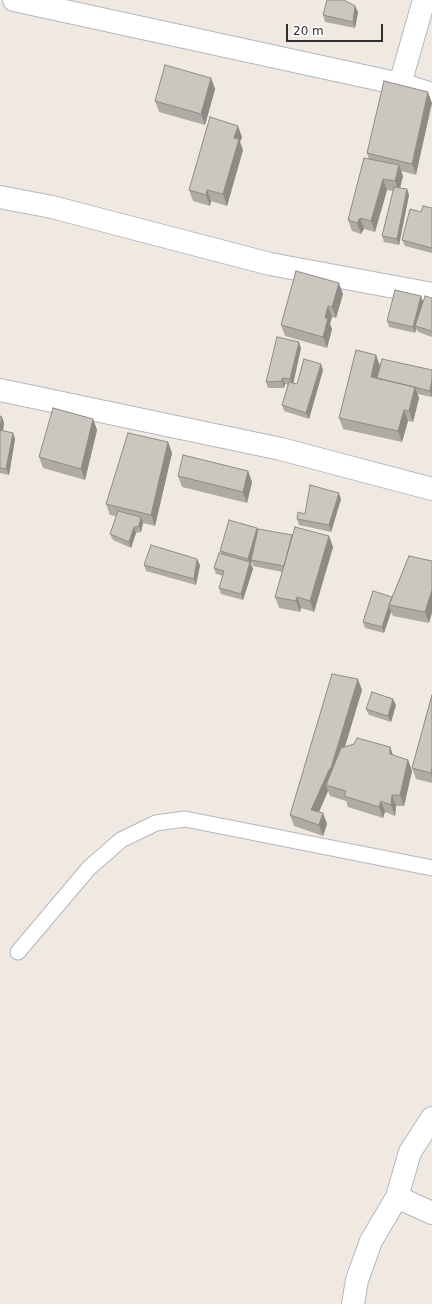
<!DOCTYPE html>
<html>
<head>
<meta charset="utf-8">
<style>
	body { margin:0 }
	#map { position:relative; width:432px; height:1304px; overflow:hidden; background:#efe9e1; font-family:"DejaVu Sans",sans-serif }
	canvas { display:block }
	.scale { position:absolute; left:286px; top:24px; width:97px; height:18px; box-sizing:border-box; border:2px solid #2e2e2e; border-top:0; padding-left:5px; font-size:12px; line-height:14px; white-space:nowrap; color:#2e2e2e; -webkit-text-stroke:3px #fff; paint-order:stroke }
</style>
</head>
<body>
<div id="map">
<canvas width="432" height="1304"></canvas>
<div class="scale">20 m</div>
</div>
<script>
const ctx = document.querySelector('canvas').getContext('2d');
ctx.lineJoin = 'round';
const toPath = rows => new Path2D(rows.map(r => 'M' + r).join(''));
function stroke(path, color, width, dash) { ctx.strokeStyle = color; ctx.lineWidth = width; ctx.lineCap = dash ? 'butt' : 'round'; ctx.setLineDash(dash || []); ctx.stroke(path); }
function paint(path, color) { ctx.fillStyle = color; ctx.fill(path, 'evenodd'); }
const lane = toPath([
	[18,952,89,868,121,840,156,823,185,819,432,868]
]);
const street = toPath([
	[14,0,400,84,432,94],
	[400,84,424,0],
	[0,197,52,207,270,264,432,294],
	[0,390,281,449,432,489],
	[397,1197,432,1213],
	[353,1304,357,1280,371,1241,397,1197,410,1152,432,1118]
]);
const wall = toPath([
	[355,6,358,12,355,28,325,22,323,15],
	[211,78,215,89,205,125,159,112,155,101],
	[384,81,416,175,401,171,403,176,400,188,407,189,409,195,399,245,384,242,382,236,393,191,387,190,375,232,364,229,361,234,352,231,348,220,369,159,367,153],
	[242,137,240,142,243,150,227,206,211,201,210,206,193,201,189,190],
	[432,208,432,253,405,246,402,240,421,212],
	[343,294,336,318,332,317,330,324,332,329,327,348,285,336,281,325],
	[421,296,423,302,432,298,432,337,418,332,416,329,415,333,389,327,387,321],
	[301,348,293,383,297,384,323,370,309,419,284,411,282,405,288,385,285,384,284,388,268,388,266,382],
	[376,355,380,366,432,370,432,397,417,394,419,398,413,422,408,421,402,442,343,429,339,418],
	[0,416,4,423,3,431,13,433,15,439,9,475,0,473],
	[93,419,97,430,85,480,43,468,39,457],
	[168,442,172,453,155,526,143,523,141,532,136,533,131,548,113,540,110,534,116,516,110,515,106,504],
	[248,471,252,482,247,503,182,487,178,476],
	[341,499,331,532,299,525,297,519],
	[258,530,292,535,329,536,333,547,314,612,301,608,300,612,279,608,275,597,282,572,253,566,252,561,251,564,253,569,243,600,221,594,219,588,223,576,216,574,214,568,221,554,220,551],
	[409,556,429,623,393,616,391,612,384,633,365,628,363,622,392,597],
	[144,565,200,565,196,585,146,571],
	[362,690,345,747,390,747,393,755,408,760,412,771,404,806,396,806,395,816,385,812,383,818,348,807,346,801,330,796,328,791,319,812,323,813,327,824,323,836,294,826,290,815],
	[432,695,432,783,416,779,412,768],
	[396,705,391,722,369,715,366,709]
]);
const shadedWall = toPath([
	[355,6,358,12,355,28,353,22],
	[211,78,215,89,205,125,201,114],
	[428,92,432,103,416,175,412,164],
	[238,126,242,137,240,142,243,150,227,206,223,194,234,138],
	[399,165,403,176,399,192,395,181],
	[383,179,387,190,375,232,371,221],
	[407,189,409,195,399,245,397,239],
	[207,190,211,201,210,206,206,195],
	[360,218,364,229,361,234,357,223],
	[339,283,343,294,336,318,332,307],
	[421,296,423,302,415,326,416,329,415,333,413,327],
	[328,306,332,317,330,324,332,329,327,348,323,337,325,318],
	[299,342,301,348,293,385,290,379],
	[376,355,380,366,377,379,371,377],
	[321,364,323,370,309,419,306,413],
	[282,378,285,384,284,388,282,381],
	[432,379,432,397,430,391],
	[415,387,419,398,413,422,409,411],
	[404,410,408,421,402,442,398,431],
	[2,417,4,423,2,436,0,432,0,428],
	[93,419,97,430,85,480,81,469],
	[13,433,15,439,9,475,6,469],
	[168,442,172,453,155,526,151,515],
	[248,471,252,482,247,503,243,492],
	[339,493,341,499,331,532,329,525],
	[141,517,143,523,141,532,139,526],
	[134,527,136,533,131,548,129,542],
	[257,528,260,534,251,560,252,561,251,564,253,569,243,600,241,594,250,563,248,559],
	[329,536,333,547,314,612,310,601],
	[197,559,200,565,196,585,194,579],
	[432,590,432,613,429,623,425,612],
	[297,597,301,608,300,612,296,601],
	[389,605,391,612,384,633,382,627],
	[358,679,362,690,335,779,326,785,328,791,315,821,311,810],
	[393,699,396,705,391,722,388,716],
	[390,747,394,758,390,754],
	[408,760,412,771,404,806,400,795],
	[432,768,432,777,431,773],
	[392,795,396,806,395,816,391,805],
	[381,801,385,812,383,818,379,807],
	[323,813,327,824,323,836,319,825]
]);
const building = toPath([
	[327,0,344,0,355,6,353,22,323,15,327,0],
	[165,65,211,78,201,114,155,101,165,65],
	[384,81,428,92,412,164,367,153,384,81],
	[210,117,238,126,234,138,239,139,223,194,207,190,206,195,189,190,210,117],
	[364,158,399,165,395,181,383,179,371,221,360,218,357,223,348,220,364,158],
	[394,187,407,189,397,239,382,236,394,187],
	[423,206,432,208,432,248,402,240,410,209,421,212,423,206],
	[296,271,339,283,332,307,328,306,325,318,328,318,323,337,281,325,296,271],
	[395,290,421,296,413,327,387,321,395,290],
	[425,296,432,298,432,331,415,326,425,296],
	[277,337,299,342,290,379,282,378,282,381,266,382,277,337],
	[356,350,376,355,371,377,415,387,409,411,404,410,398,431,339,418,356,350],
	[304,359,321,364,306,413,282,405,289,382,297,384,304,359],
	[382,359,432,370,432,379,430,391,377,378,382,359],
	[53,408,93,419,81,469,39,457,53,408],
	[0,416,2,417,0,428,0,416],
	[0,430,13,433,6,469,0,468,0,430],
	[128,433,168,442,151,515,106,504,128,433],
	[183,455,248,471,243,492,178,476,183,455],
	[310,485,339,493,329,525,297,519,298,512,305,514,310,485],
	[118,511,141,517,139,526,134,527,129,542,110,534,118,511],
	[229,520,257,528,248,559,220,551,229,520],
	[295,527,329,536,310,601,297,597,296,601,275,597,295,527],
	[258,529,292,535,284,566,251,560,258,529],
	[151,545,197,559,194,579,144,565,151,545],
	[219,553,250,562,241,594,219,588,224,571,214,568,219,553],
	[409,556,432,561,432,590,425,612,389,605,409,556],
	[373,591,392,597,382,627,363,622,373,591],
	[332,674,358,679,331,768,329,770,311,810,323,813,319,825,290,815,332,674],
	[372,692,393,699,388,716,366,709,372,692],
	[432,695,432,768,431,773,412,768,432,695],
	[357,738,390,747,390,754,408,760,400,795,392,795,391,805,381,801,379,807,344,796,346,791,326,785,341,748,354,744,357,738]
]);
stroke(lane, '#b4b7c1', 17);
stroke(street, '#b4b7c1', 24);
stroke(lane, '#fff', 15);
stroke(street, '#fff', 22);
paint(wall, '#afaba4');
paint(shadedWall, '#8e8b86');
paint(building, '#cbc7bf');
stroke(building, '#8e8b86', 1);
</script>
</body>
</html>
